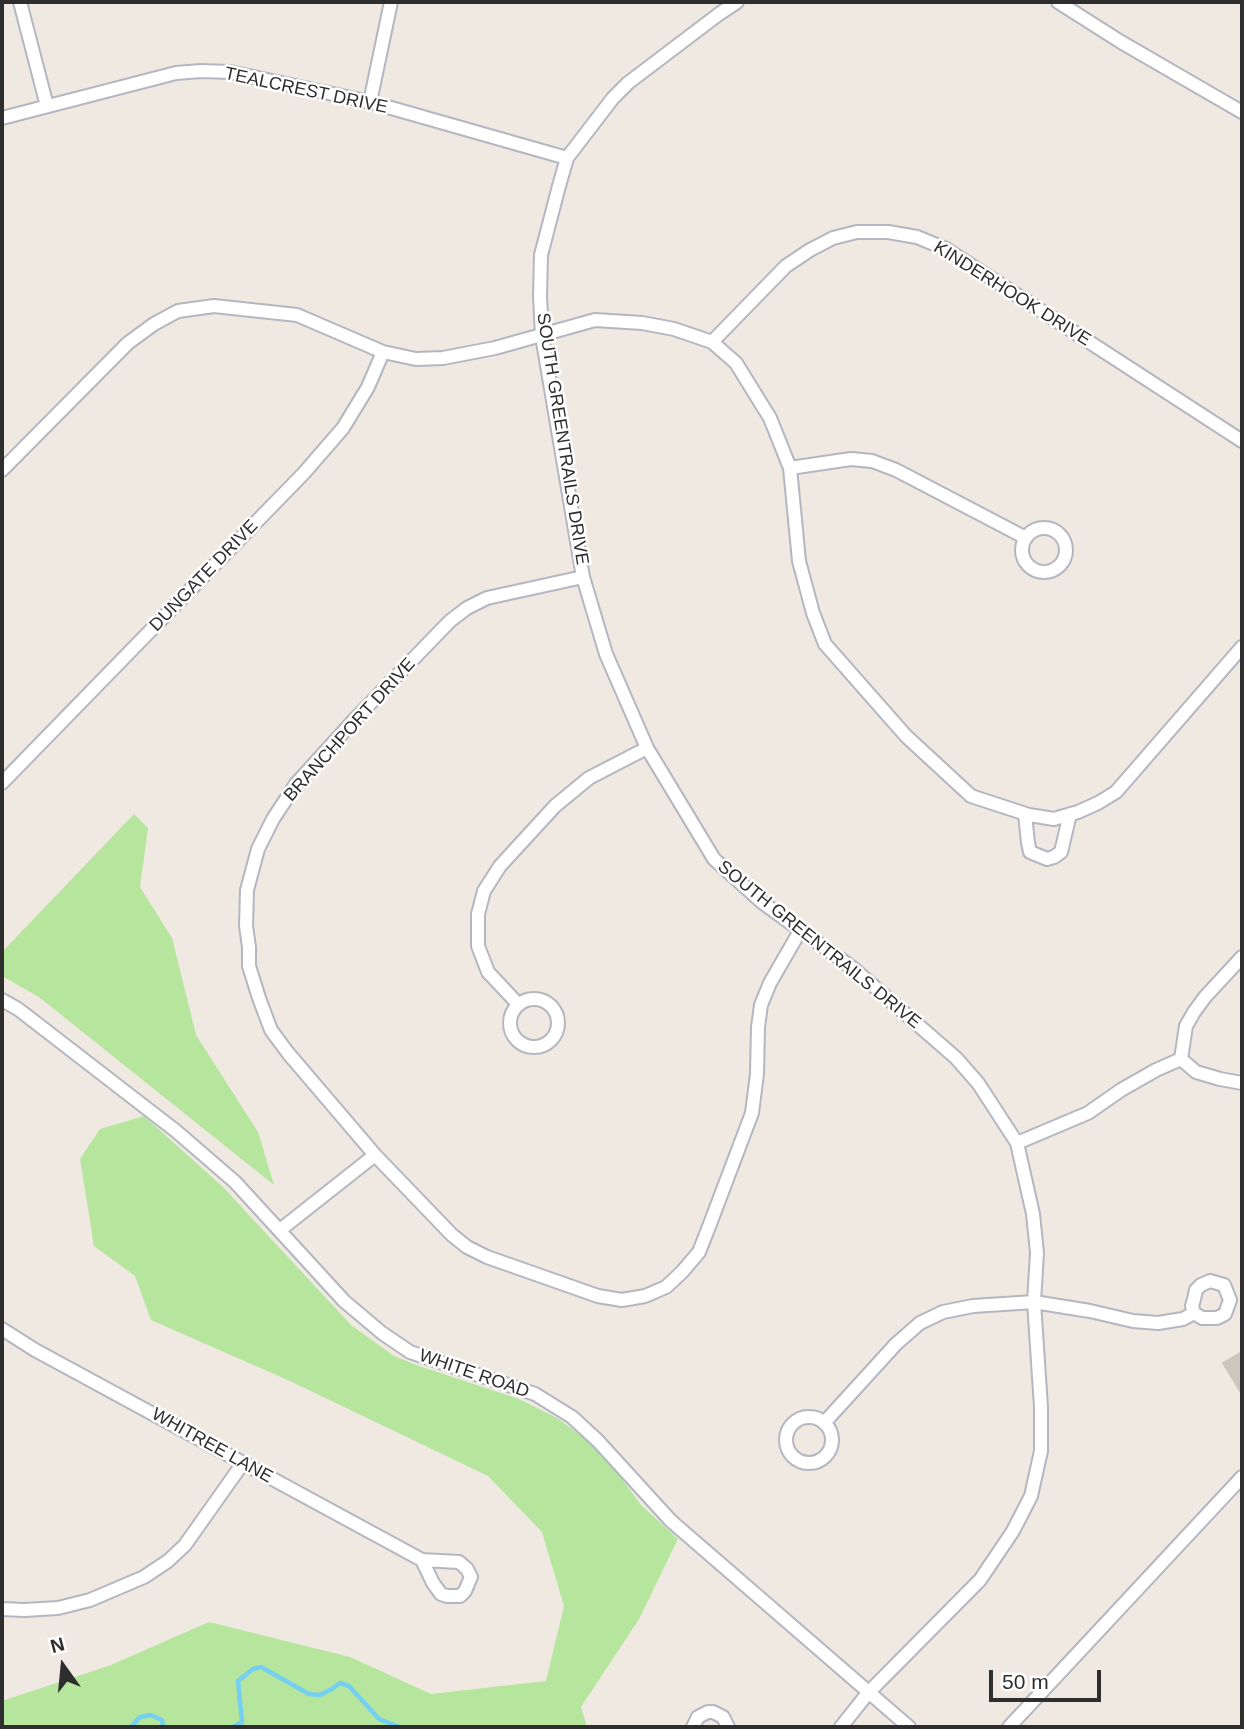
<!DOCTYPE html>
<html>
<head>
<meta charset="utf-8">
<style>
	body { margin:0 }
	#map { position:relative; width:1244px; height:1729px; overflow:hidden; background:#efe9e1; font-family:Helvetica,sans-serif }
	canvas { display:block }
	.frame { position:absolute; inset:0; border:4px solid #2e2e2e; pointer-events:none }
	.north { position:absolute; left:28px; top:1631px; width:70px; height:70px; -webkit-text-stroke:5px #fff; paint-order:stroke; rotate:345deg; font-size:19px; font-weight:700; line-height:28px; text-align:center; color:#2e2e2e }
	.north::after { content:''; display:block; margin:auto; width:24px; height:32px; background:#2e2e2e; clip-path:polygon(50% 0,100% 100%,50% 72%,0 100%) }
	.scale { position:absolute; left:989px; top:1670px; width:112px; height:32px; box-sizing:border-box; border:4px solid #2e2e2e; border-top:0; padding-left:9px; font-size:21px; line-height:24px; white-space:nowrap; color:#2e2e2e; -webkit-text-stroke:5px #fff; paint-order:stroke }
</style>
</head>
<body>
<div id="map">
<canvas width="1244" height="1729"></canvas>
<div class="frame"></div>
<div class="north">N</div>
<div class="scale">50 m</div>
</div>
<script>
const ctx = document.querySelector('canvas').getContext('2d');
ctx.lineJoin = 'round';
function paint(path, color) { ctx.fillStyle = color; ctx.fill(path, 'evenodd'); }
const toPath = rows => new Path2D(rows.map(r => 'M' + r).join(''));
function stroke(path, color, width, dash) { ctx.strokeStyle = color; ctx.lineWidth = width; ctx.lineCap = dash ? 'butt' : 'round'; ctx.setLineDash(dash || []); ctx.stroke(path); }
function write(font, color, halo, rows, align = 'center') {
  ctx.font = font + ' Helvetica,sans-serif'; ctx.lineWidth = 5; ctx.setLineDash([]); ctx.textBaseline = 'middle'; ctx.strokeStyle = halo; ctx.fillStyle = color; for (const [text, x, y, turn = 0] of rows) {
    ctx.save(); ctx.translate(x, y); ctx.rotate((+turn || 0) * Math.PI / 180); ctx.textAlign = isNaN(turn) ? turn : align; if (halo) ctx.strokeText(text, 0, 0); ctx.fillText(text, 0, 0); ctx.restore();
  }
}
const green = toPath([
	[134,814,148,828,140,887,172,938,196,1035,258,1132,274,1185,39,997,2,976,2,952],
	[144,1116,223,1187,351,1325,394,1356,419,1366,519,1399,557,1418,586,1439,619,1475,641,1505,678,1539,639,1619,581,1707,587,1727,2,1727,2,1701,111,1665,209,1622,350,1657,431,1694,546,1681,564,1606,542,1532,488,1476,290,1381,151,1320,135,1276,94,1246,80,1159,100,1129]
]);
const stream = toPath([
	[119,1727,120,1727],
	[131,1727,140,1717,151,1715,162,1720,163,1727],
	[233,1727,242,1722,238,1681,253,1669,261,1667,309,1694,320,1695,332,1689,340,1683,349,1686,379,1719,400,1727]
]);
const building = toPath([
	[1242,1352,1242,1394,1223,1363,1242,1352]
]);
const minor = toPath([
	[20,2,47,106],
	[737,2,719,14,628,83,613,98,567,158,559,186,541,255,540,296,542,336,583,577,606,654,647,748,714,859,763,903,854,969,956,1058,978,1083,1017,1143,1033,1214,1037,1253,1034,1302,1041,1407,1041,1451,1031,1496,1013,1531,980,1580,868,1693,841,1727],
	[1058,2,1121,42,1242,112],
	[370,102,391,2],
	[2,118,176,73,201,71,230,72,370,102,567,158],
	[712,342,786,266,810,250,833,238,857,232,888,232,917,237,946,249,1242,441],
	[790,468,851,459,872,461,896,470,1026,538],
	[2,470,128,343,154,324,178,311,214,306,297,315,383,352,416,359,443,358,495,348,595,320,642,323,674,329,712,342,736,363,770,418,790,468,799,561,813,613,825,644,906,736,971,796,1029,815,1054,819,1078,812,1098,803,1116,792,1242,647],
	'1022 550a22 22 0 1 1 44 0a22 22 0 1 1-44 0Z',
	[2,783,304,473,343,428,368,387,383,352],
	[1025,814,1028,843,1030,852,1047,859,1054,857,1061,852,1070,814],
	'510 1023a24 24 0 1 1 48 0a24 24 0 1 1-48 0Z',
	[2,1000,18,1009,176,1131,235,1182,344,1301,382,1333,410,1352,535,1394,572,1417,598,1441,671,1521,909,1727],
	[518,1004,488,972,478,946,478,914,484,891,500,866,555,806,589,778,647,748],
	[1181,1059,1186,1026,1194,1012,1205,997,1242,957],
	[1017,1143,1088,1113,1121,1090,1156,1070,1181,1059,1196,1072,1220,1079,1242,1083],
	[375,1155,288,1053,271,1030,259,998,249,966,249,947,246,926,247,890,258,849,273,819,296,784,356,718,450,621,467,608,487,598,583,577],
	[280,1230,375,1155,452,1235,467,1247,487,1257,598,1296,622,1300,645,1296,666,1287,682,1272,699,1252,710,1224,752,1113,757,1074,758,1027,761,1005,770,983,800,931],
	[1210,1281,1224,1285,1230,1300,1225,1314,1217,1318,1202,1318,1194,1313,1192,1306,1194,1299,1196,1290,1201,1285,1210,1281],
	[2,1329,35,1350,422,1560,459,1562,467,1569,471,1577,465,1591,460,1596,447,1596,441,1594,433,1583,422,1560],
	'786 1440a23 23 0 1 1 46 0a23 23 0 1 1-46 0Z',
	[824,1423,896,1344,920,1323,943,1312,973,1306,1034,1302,1090,1311,1133,1321,1158,1323,1183,1319,1194,1313],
	[2,1609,24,1610,58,1608,90,1600,144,1577,168,1561,185,1545,243,1463],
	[693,1727,698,1717,708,1712,713,1712,723,1717,728,1727],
	[1009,1727,1242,1477]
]);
const streetNames = [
	["TEALCREST DRIVE",306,91,12],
	["KINDERHOOK DRIVE",1012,294,32],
	["SOUTH GREENTRAILS DRIVE",562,439,81],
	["DUNGATE DRIVE",204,576,-46],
	["BRANCHPORT DRIVE",350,730,-48],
	["SOUTH GREENTRAILS DRIVE",819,945,39],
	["WHITE ROAD",474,1374,19],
	["WHITREE LANE",212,1446,29]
];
paint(green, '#b6e59e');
stroke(stream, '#75cff0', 4.5);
paint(building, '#cbc7bf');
stroke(building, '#cbc5ba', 2);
stroke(minor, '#b4b7c1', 16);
stroke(minor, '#fff', 12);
write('18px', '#2e2e2e', '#fff', streetNames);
</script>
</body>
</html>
